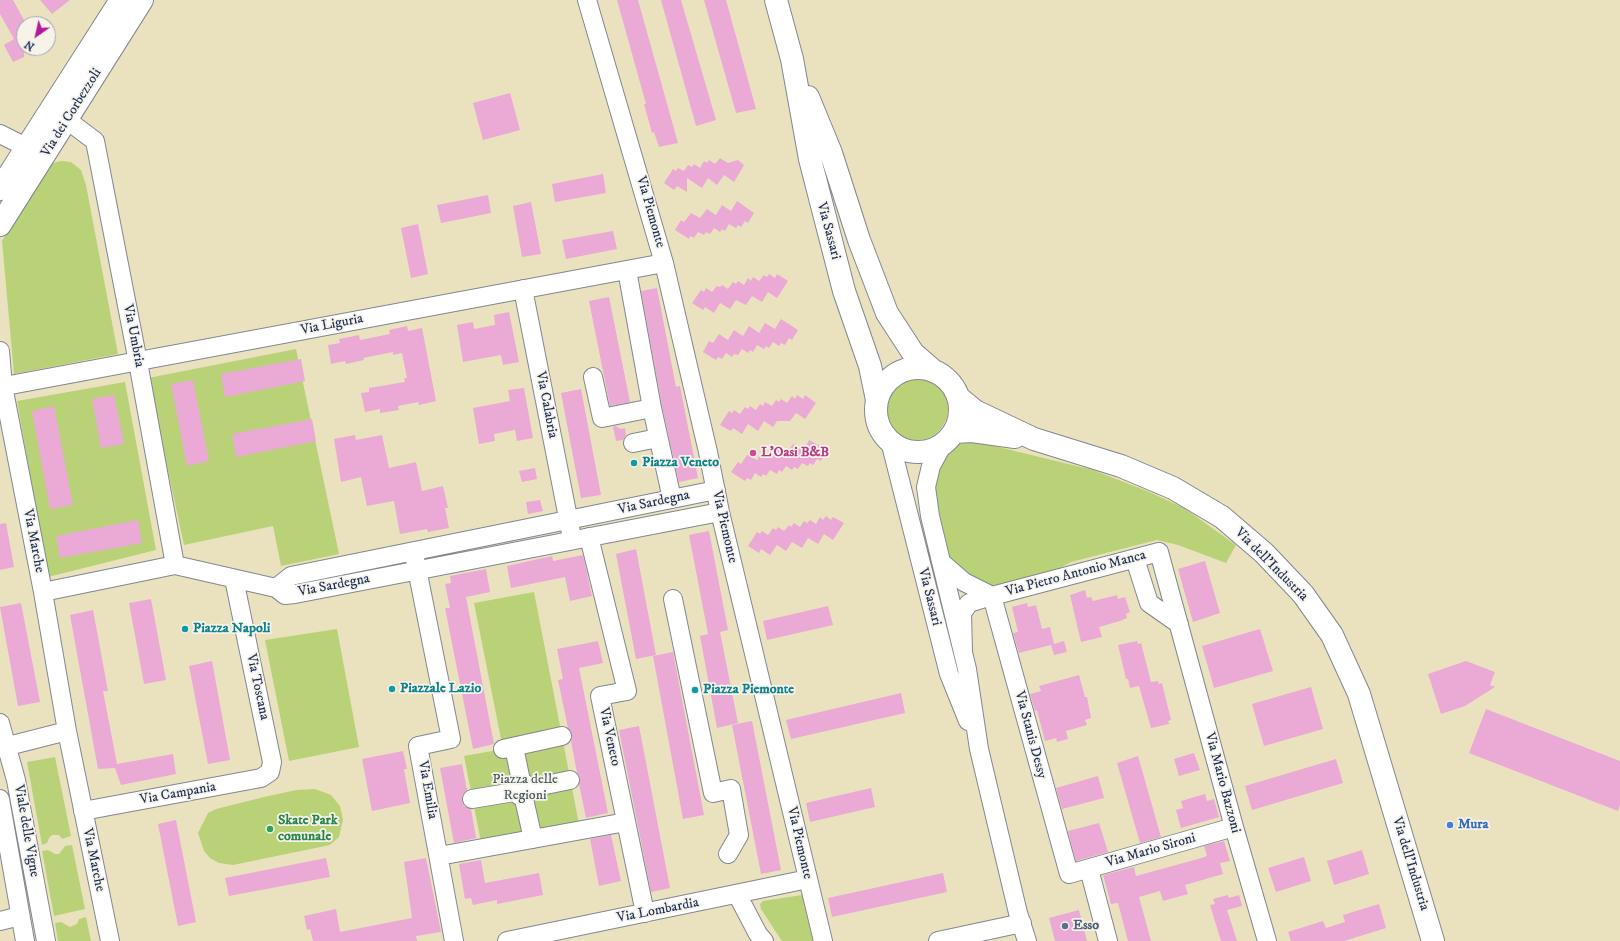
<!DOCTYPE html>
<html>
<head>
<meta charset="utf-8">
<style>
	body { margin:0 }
	#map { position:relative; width:1620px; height:941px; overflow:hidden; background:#eae2bf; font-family:"IM FELL DW Pica",serif }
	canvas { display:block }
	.north { position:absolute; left:16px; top:16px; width:40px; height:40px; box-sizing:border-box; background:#f7f3e8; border:1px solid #9fa5b1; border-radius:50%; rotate:214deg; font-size:11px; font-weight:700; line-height:16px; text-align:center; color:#1b2f5e }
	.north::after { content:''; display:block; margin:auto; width:14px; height:18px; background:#b5179e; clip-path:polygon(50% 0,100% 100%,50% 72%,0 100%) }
</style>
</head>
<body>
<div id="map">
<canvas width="1620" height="941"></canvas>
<div class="north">N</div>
</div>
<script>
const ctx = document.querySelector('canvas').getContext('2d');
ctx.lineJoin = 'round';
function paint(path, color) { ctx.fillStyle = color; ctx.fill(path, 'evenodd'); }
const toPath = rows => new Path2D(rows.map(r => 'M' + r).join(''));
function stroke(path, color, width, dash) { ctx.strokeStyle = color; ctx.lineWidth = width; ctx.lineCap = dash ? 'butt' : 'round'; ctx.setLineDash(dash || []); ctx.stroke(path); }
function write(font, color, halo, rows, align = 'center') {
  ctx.font = font + ' "IM FELL DW Pica",serif'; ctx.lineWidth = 3.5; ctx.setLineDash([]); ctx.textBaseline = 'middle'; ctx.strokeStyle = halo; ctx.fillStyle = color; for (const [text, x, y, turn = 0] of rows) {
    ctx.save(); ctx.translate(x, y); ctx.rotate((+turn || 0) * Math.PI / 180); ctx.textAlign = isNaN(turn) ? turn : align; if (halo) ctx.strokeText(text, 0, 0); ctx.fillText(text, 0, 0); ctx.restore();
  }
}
const green = toPath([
	[61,161,71,162,81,170,86,185,118,354,14,374,2,241,45,173,53,163],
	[296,349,339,554,281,566,273,526,184,545,148,378],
	'886 409a31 31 0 1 1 62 0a31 31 0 1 1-62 0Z',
	[125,382,156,550,48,577,17,401],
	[967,442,982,443,1093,470,1147,491,1184,508,1236,545,1226,563,1178,545,1157,540,1071,562,1027,586,992,596,953,572,933,485,944,452,953,446],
	[534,592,579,824,481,842,464,756,503,749,474,603],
	[337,629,359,747,289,761,265,640],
	[55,757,71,836,62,839,59,835,52,835,49,838,47,843,42,845,27,762],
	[315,789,331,795,340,806,343,820,339,837,330,845,233,865,219,863,210,858,204,851,198,833,208,813,216,809,264,797,296,790],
	[72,845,85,909,54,916,42,851,48,850,55,854,59,854,65,846],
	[802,895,813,941,782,941,761,909,760,904,763,901],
	[86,917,91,941,58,941,55,923,61,922,70,927,77,924,79,919]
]);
const building = toPath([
	[0,0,13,0,24,20,24,57,13,62,4,45,14,39,0,14],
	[40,0,70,0,52,14],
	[617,0,638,0,678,143,659,147,654,132,652,133,644,104,646,104],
	[661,0,681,0,716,120,696,126],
	[704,0,726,0,756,109,736,113],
	[510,93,520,130,483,140,473,103],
	[720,158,728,163,738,160,744,165,734,182,724,175,717,185,708,178,702,188,687,178,687,192,677,186,674,190,664,183,673,169,676,171,678,168,684,171,688,165,692,167,694,164,700,168,704,161,707,163,709,160,715,164],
	[603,174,606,193,555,202,552,184],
	[488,195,491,213,441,223,437,205],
	[737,201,754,213,748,223,745,221,741,227,738,225,736,228,729,224,725,231,722,229,720,232,714,228,710,234,706,232,704,235,698,232,694,238,690,236,689,239,675,230,681,220,684,222,691,213,700,218,707,209,716,215,722,205,731,211],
	[531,202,541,254,522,257,513,206],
	[418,224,428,274,411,278,401,228],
	[613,231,617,249,566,259,562,240],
	[769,274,775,278,777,274,788,281,777,298,768,292,762,302,752,296,746,305,736,300,730,309,720,303,714,313,705,307,703,310,692,303,701,290,704,292,706,288,712,292,717,286,720,287,722,285,728,289,733,282,736,284,738,281,744,285,748,278,751,281,753,277,759,281,764,275,767,277],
	[657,288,676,387,680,386,698,478,679,482,662,406,641,291],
	[609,297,630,402,610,406,589,301],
	[509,312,519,362,503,365,501,355,463,362,457,325,473,322,474,329,495,325,494,315],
	[781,319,798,330,792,340,789,338,785,345,781,343,779,346,773,342,769,348,766,346,764,349,757,345,753,352,750,350,748,353,742,349,738,355,734,354,732,357,726,353,722,359,718,357,716,360,703,352,709,341,713,343,719,334,728,340,734,330,743,336,749,326,759,333,765,323,775,329],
	[407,326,408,331,422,328,436,401,419,405,418,402,398,406,399,410,380,413,380,409,365,412,361,393,369,392,369,388,405,382,404,378,407,378,402,353,393,355,393,352,363,358,364,360,346,364,345,361,331,364,328,345,340,343,339,339,359,335,360,340,390,334,389,330],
	[301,359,305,381,225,397,221,374],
	[193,380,209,461,187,466,171,384],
	[524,388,533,438,517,441,515,430,494,434,495,441,479,444,473,408,510,401,508,390],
	[581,389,601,495,581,498,561,393],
	[114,395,124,444,101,448,92,399],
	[797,395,803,399,805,395,816,403,805,419,796,413,790,421,777,421,773,427,764,421,758,431,748,424,742,434,733,428,731,431,720,425,729,411,732,413,734,410,740,414,745,407,748,409,750,406,756,410,760,404,763,406,765,402,772,406,776,400,779,402,781,399,787,403,792,396,795,399],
	[54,406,73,505,50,509,32,411],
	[312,419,316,441,236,457,232,434],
	[615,426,621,429,625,428,626,435,623,440,616,441,613,427],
	[355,435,356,440,382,435,389,468,416,462,422,491,443,486,448,508,445,508,449,528,428,532,427,529,400,534,394,501,367,506,361,477,341,482,334,439],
	[809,440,827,450,821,461,817,459,813,465,810,463,808,466,802,463,798,469,794,467,792,470,786,466,782,472,779,470,777,474,770,470,766,476,763,474,761,477,755,473,751,480,747,478,745,481,731,472,738,462,741,464,747,455,757,460,763,451,772,457,779,447,787,453,793,444,804,450],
	[535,468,537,479,522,482,519,471],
	[540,500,543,511,528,514,526,502],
	[826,516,831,520,833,517,844,523,833,540,824,534,818,544,808,538,802,548,792,542,786,551,777,545,770,555,761,549,759,553,748,546,757,532,760,534,762,531,768,535,773,528,776,530,778,527,784,531,789,525,791,527,794,523,800,527,804,521,807,523,810,520,816,524,820,517,823,520],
	[138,520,142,543,60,558,56,536],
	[6,523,14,567,0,570,0,524],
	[709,531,728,630,720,632,738,723,717,728,700,636,708,634,689,535],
	[636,549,656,655,636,659,616,554],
	[583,555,592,596,570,601,565,577,511,588,507,566,552,556,553,561],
	[1205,561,1220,613,1193,622,1178,569],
	[486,569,490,592,466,597,494,744,473,749,445,608,450,608,445,584,451,583,450,576],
	[1085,590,1087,598,1091,597,1093,601,1117,595,1118,599,1125,597,1130,612,1126,614,1127,618,1120,621,1099,627,1102,637,1081,642,1070,595],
	[151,599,166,680,144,684,129,603],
	[21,603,40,702,18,706,0,607],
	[1027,603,1028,607,1036,605,1042,629,1050,627,1054,644,1064,641,1067,652,1054,655,1051,645,1019,653,1013,633,1018,632,1012,607],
	[828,606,833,625,767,640,763,621],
	[93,610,108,691,103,691,117,764,173,754,176,774,121,785,115,768,98,769,70,615],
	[1260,629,1273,671,1214,688,1202,646],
	[598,641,603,663,579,668,608,813,586,818,579,784,580,778,577,773,571,741,572,734,568,728,558,680,563,679,557,649],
	[1137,641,1138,644,1141,643,1151,682,1158,681,1159,684,1162,683,1171,720,1168,721,1169,724,1151,728,1139,686,1130,688,1128,679,1126,679,1118,645],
	[673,652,704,815,683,819,653,656],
	[212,661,230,760,208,764,189,666],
	[1466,661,1495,672,1490,685,1495,687,1465,706,1441,714,1428,674],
	[1079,675,1085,697,1087,697,1091,718,1085,720,1087,725,1066,731,1068,739,1057,742,1056,738,1045,741,1037,710,1035,711,1030,694,1041,691,1039,686],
	[1311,687,1323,729,1264,746,1252,704],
	[901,693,905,713,791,739,786,720],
	[1486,709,1620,761,1620,805,1618,811,1469,753],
	[752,721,781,870,761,874,732,725],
	[639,726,670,888,651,892,619,730],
	[403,751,407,769,404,769,410,803,372,811,362,759],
	[1194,753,1200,770,1179,776,1174,759],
	[1138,756,1161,837,1140,843,1117,763],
	[1336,759,1343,783,1252,810,1245,786],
	[462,764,467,790,462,795,462,801,464,806,471,809,476,838,454,843,440,768],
	[1098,776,1104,798,1062,809,1056,788],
	[871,788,875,807,810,822,806,803],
	[1205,794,1207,801,1214,799,1219,817,1181,828,1176,810,1183,808,1181,801],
	[176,820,196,922,178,926,158,824],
	[1099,823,1108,852,1076,861,1068,831],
	[611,835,621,881,599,886,590,839],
	[1224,841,1230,861,1220,863,1223,874,1185,885,1188,894,1163,901,1160,891,1139,897,1151,941,1128,941,1118,903,1111,904,1103,875,1134,867,1136,876,1198,859,1207,856,1204,846],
	[1362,850,1369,874,1334,885,1327,861],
	[1304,857,1311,881,1276,892,1268,868],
	[326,858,330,877,229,896,225,878],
	[426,858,441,932,416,936,417,941,313,941,310,929,307,930,304,916,336,909,340,932,412,918,404,862],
	[481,860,485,883,539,873,543,895,497,904,497,900,473,905,471,898,465,899,459,864],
	[943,873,947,892,832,917,828,898],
	[1228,895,1229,898,1239,895,1242,906,1227,910,1237,941,1221,941,1210,905,1215,904,1213,899],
	[1379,904,1386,928,1344,941,1291,941,1288,932,1323,921,1326,928,1345,922,1343,915],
	[1079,910,1087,941,1055,941,1049,918]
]);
const minor = toPath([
	[587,0,664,263,708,452,720,512,823,941],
	[67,120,95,141,138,362,175,565],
	[0,134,26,147],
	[627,270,652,408,672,499],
	[523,289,571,533],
	[0,351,3,386,43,592,67,731,110,941],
	[593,377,602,418,652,408],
	[0,387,664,263],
	[890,441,949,674,968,721],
	[944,442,931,466,926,487,930,516,967,669,979,749,1018,913,1027,941],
	[633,443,658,438],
	[589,537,627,691,600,696,645,913],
	[415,559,451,739,418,746,454,941],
	[1135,559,1149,603,1179,624],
	[941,562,964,582,992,596],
	[276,588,291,576,716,490],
	[43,592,175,565,276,588,285,595,295,594,720,512],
	[992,596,1069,874,1234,827],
	[673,599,713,793,731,789,739,835,728,854],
	[963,652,962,613,969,603,992,596,1159,552,1234,827,1267,941],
	[0,723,16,780,46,941],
	[514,747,521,781],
	[0,748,67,731],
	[503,749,562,736],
	[531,788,524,799,514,792,521,781,531,788,570,780],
	[0,799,25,941],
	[472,799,514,792],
	[524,799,533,839],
	[83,811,261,778,270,772,272,762,234,579],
	[439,856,626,822],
	[1089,869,1108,941],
	[737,894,758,934,764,941],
	[0,921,20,916],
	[507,941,808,879],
	[938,941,1022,923]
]);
const major = toPath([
	[776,0,792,59,810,159,844,291,870,366,877,400],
	[808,97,831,153,859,240,887,313,913,353,935,372],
	[0,189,121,0],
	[0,225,142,0],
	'876 410a42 42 0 1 1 84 0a42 42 0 1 1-84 0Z',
	[958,397,975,411,1034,439,1121,466,1173,488,1222,517,1264,553,1303,594,1332,635,1359,694,1433,941],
	[954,432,972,431,1015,437]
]);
const markers = [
	[753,453,4,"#d1479c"],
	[634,463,4,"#0f9aa8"],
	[185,629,4,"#0f9aa8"],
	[392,689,4,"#0f9aa8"],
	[695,690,4,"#0f9aa8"],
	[1450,825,4,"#3f7fe0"],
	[270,829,4,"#2e9e5b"],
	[1065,926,4,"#5c6f8a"]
];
const streetNames = [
	["Via dei Corbezzoli",72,113,-58],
	["Via Piemonte",650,212,74],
	["Via Sassari",828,231,75],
	["Via Liguria",332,325,-11],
	["Via Umbria",133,336,79],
	["Via Calabria",546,405,79],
	["Via Sardegna",654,503,-12],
	["Via Piemonte",724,527,77],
	["Via Marche",33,541,79],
	["Via dell'Industria",1271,565,45],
	["Via Pietro Antonio Manca",1076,574,-15],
	["Via Sardegna",334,586,-11],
	["Via Sassari",929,597,76],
	["Via Toscana",257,687,78],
	["Via Stanis Dessy",1030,735,75],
	["Via Veneto",609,737,78],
	["Via Mario Bazzoni",1222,783,75],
	["Via Emilia",427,790,80],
	["Via Campania",178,794,-10],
	["Viale delle Vigne",26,831,80],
	["Via Piemonte",799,843,77],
	["Via Mario Sironi",1151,851,-16],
	["Via Marche",93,860,78],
	["Via dell'Industria",1410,864,73],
	["Via Lombardia",658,911,-11]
];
const hotelNames = [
	["L'Oasi B&B",761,453]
];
const cultureNames = [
	["Piazza Veneto",642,463],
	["Piazza Napoli",193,629],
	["Piazzale Lazio",400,689],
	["Piazza Piemonte",703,690]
];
const parkNames = [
	["Piazza delle",525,780],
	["Regioni",525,796]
];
const leisureNames = [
	["Skate Park",278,821],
	["comunale",278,837]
];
const shopNames = [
	["Mura",1458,825]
];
const serviceNames = [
	["Esso",1073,926]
];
paint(green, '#b9d278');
paint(building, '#eba9d5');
stroke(minor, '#82888e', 20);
stroke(major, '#82888e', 24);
stroke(minor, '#fff', 18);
stroke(major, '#fff', 22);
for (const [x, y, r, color] of markers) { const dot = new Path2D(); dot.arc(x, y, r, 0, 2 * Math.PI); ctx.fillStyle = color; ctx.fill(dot); stroke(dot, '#f7f3e8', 1.5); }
write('14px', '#1b2f5e', '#f7f3e8', streetNames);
write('bold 14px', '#b23c85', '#f7f3e8', hotelNames, 'left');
write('bold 14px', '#0d838f', '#f7f3e8', cultureNames, 'left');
write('14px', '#425864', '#f7f3e8', parkNames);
write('bold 14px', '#27864d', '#f7f3e8', leisureNames, 'left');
write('bold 14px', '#366cbe', '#f7f3e8', shopNames, 'left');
write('bold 14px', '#4e5e75', '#f7f3e8', serviceNames, 'left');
</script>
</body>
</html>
